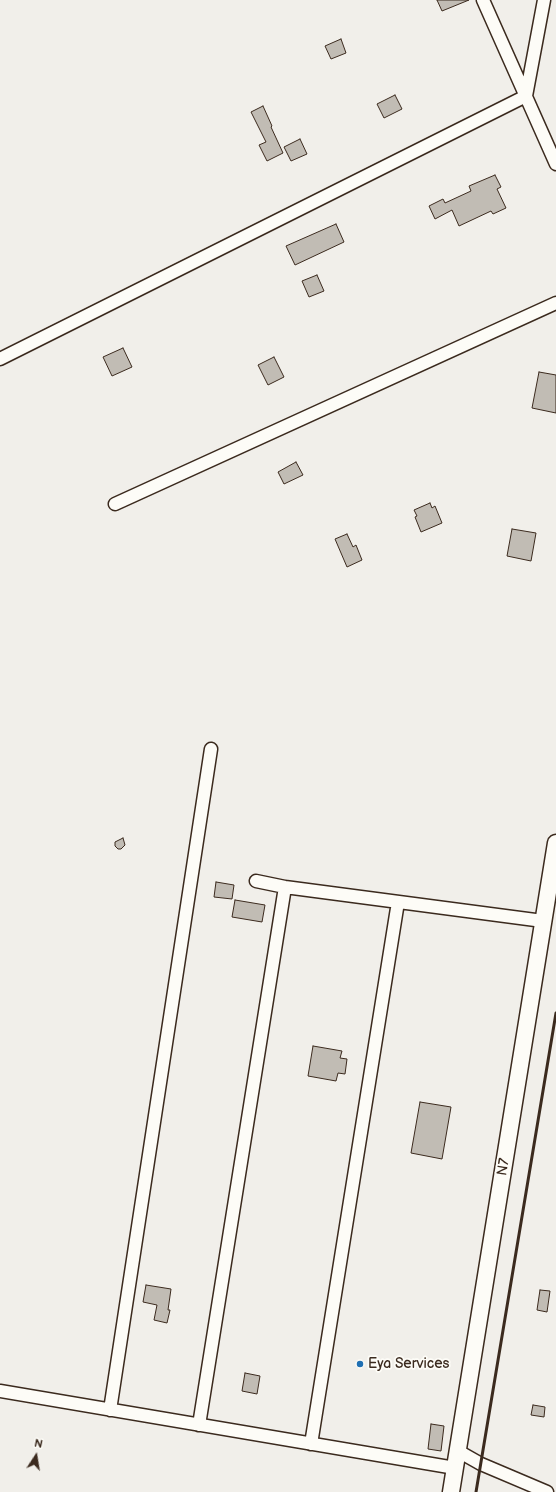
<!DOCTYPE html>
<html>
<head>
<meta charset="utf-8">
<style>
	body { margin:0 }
	#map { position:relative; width:556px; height:1492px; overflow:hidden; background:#f1efea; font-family:"Balsamiq Sans",sans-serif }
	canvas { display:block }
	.north { position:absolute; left:16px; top:1436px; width:40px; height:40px; -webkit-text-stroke:3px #fdfcf7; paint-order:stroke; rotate:12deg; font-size:11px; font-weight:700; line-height:16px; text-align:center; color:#3b2a1e }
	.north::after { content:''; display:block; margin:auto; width:14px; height:18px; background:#3b2a1e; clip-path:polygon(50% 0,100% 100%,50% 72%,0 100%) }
</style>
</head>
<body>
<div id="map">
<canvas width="556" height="1492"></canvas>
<div class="north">N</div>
</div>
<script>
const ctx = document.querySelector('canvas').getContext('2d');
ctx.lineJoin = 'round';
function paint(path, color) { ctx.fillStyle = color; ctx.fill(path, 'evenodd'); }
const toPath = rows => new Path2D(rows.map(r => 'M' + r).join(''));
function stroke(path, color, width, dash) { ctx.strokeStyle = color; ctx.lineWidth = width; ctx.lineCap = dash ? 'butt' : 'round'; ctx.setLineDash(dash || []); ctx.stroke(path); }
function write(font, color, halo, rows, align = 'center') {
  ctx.font = font + ' "Balsamiq Sans",sans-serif'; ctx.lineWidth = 3.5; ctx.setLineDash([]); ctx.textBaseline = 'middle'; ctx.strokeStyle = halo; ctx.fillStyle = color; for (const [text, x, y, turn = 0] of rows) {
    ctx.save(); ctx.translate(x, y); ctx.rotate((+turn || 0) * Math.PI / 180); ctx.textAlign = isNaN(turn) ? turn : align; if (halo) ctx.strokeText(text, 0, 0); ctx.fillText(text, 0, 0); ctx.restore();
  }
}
const building = toPath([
	[437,0,469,0,442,11,437,0],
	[341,39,346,53,331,59,325,46,341,39],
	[395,95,402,109,384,118,377,104,395,95],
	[263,106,272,126,271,127,283,153,267,161,259,145,266,142,251,112,263,106],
	[300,139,307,154,291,161,284,147,300,139],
	[495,175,501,187,497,189,506,208,493,214,491,211,459,226,452,210,435,219,429,206,443,199,445,203,471,191,469,186,495,175],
	[336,224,344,242,295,265,286,246,336,224],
	[317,275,324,291,309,297,302,281,317,275],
	[123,348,132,367,112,376,103,357,123,348],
	[274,357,284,377,268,385,258,365,274,357],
	[539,372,556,375,556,413,532,408,539,372],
	[296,462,303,475,284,484,278,472,296,462],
	[430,503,432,508,435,506,442,523,421,532,415,517,417,516,414,510,430,503],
	[512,529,536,533,531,561,507,556,512,529],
	[347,534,353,547,356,545,362,560,347,567,335,539,347,534],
	[123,838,125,845,121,849,118,849,115,846,115,842,123,838],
	[216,882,234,885,232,899,214,897,216,882],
	[235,900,265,905,262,922,232,917,235,900],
	[313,1046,342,1051,340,1058,347,1059,345,1074,338,1073,336,1081,308,1076,313,1046],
	[420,1102,451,1107,442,1159,411,1153,420,1102],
	[146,1285,171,1289,168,1310,170,1310,167,1323,154,1320,157,1305,143,1302,146,1285],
	[540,1290,550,1291,547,1312,537,1310,540,1290],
	[245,1373,260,1376,257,1394,242,1391,245,1373],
	[533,1405,545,1407,544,1417,531,1415,533,1405],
	[431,1424,444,1426,441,1451,428,1449,431,1424]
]);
const minor = toPath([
	[483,0,556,164],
	[0,359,526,96,544,0],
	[115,504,556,303],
	[256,881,285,887,543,921],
	[0,1391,455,1468],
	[110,1410,211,749],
	[199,1425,285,887],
	[311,1444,398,902],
	[458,1451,481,1464,547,1492]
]);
const major = toPath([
	[451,1492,556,843]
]);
const rail = toPath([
	[476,1492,556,1013]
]);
const markers = [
	[360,1364,4,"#1f6fb2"]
];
const streetNames = [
	["N7",504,1167,-81]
];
const poiNames = [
	["Eya Services",368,1364]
];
paint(building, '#c1bcb4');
stroke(building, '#3b2a1e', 1);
stroke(minor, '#3b2a1e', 15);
stroke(major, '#3b2a1e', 19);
stroke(minor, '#fdfcf7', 12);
stroke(major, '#fdfcf7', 16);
stroke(rail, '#3b2a1e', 3);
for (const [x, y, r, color] of markers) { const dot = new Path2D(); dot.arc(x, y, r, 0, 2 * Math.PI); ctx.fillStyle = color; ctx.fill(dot); stroke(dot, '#fdfcf7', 1.5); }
write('14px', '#3b2a1e', '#fdfcf7', streetNames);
write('14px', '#3b2a1e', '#fdfcf7', poiNames, 'left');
</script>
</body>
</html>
